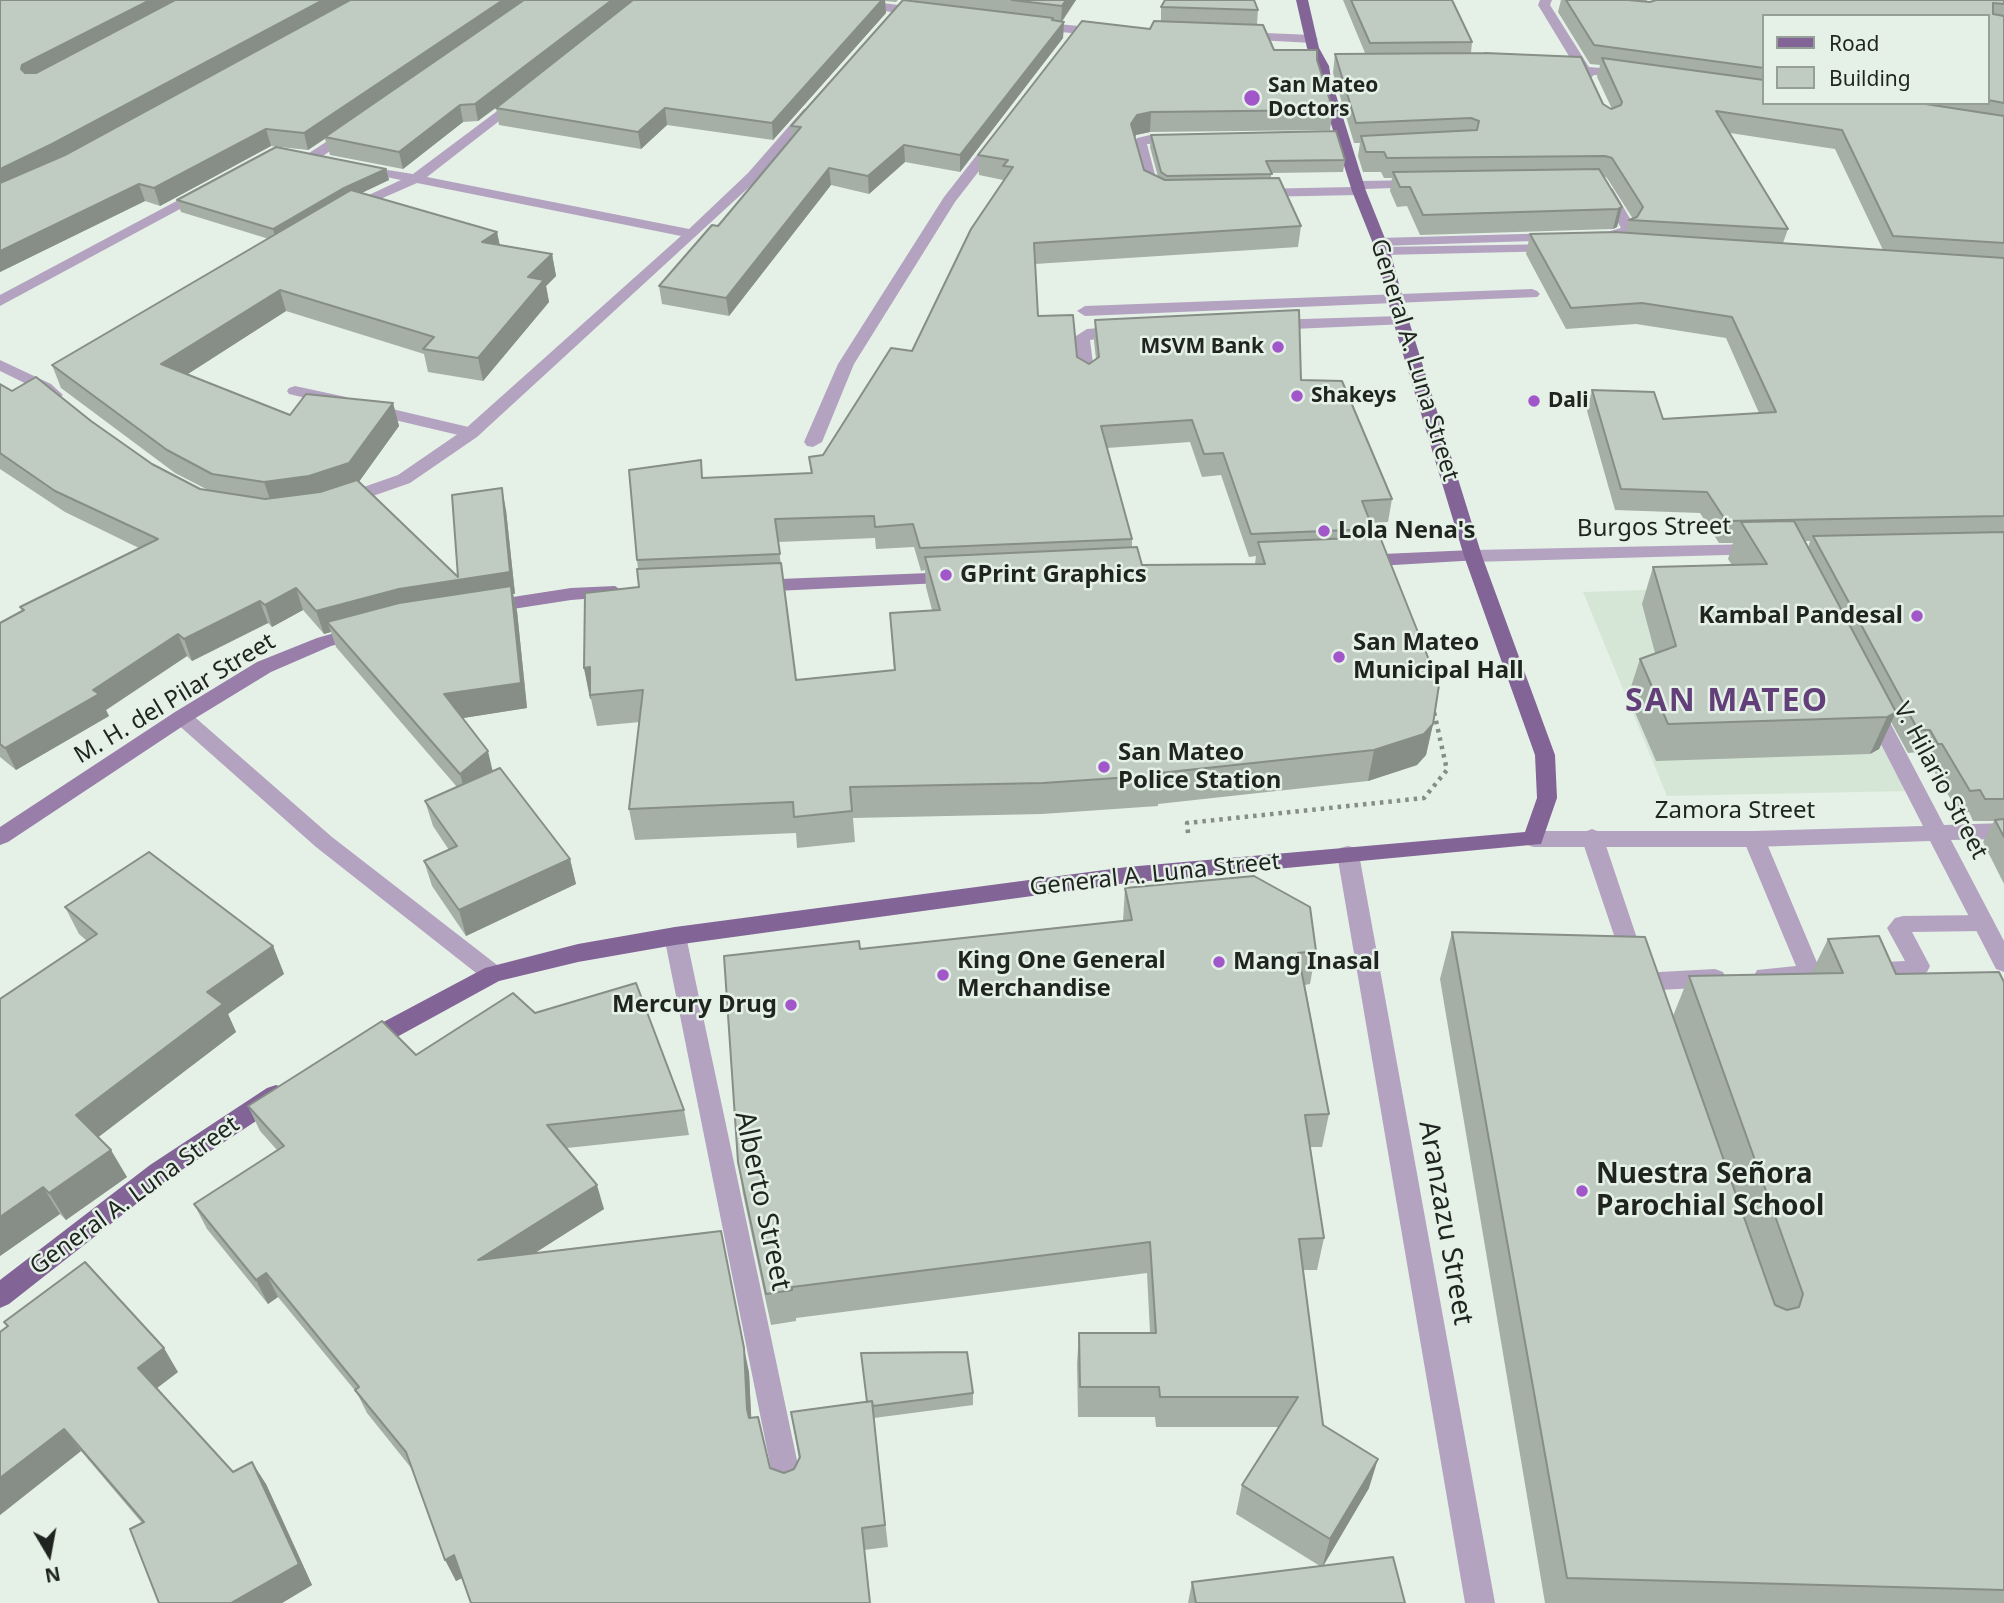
<!DOCTYPE html>
<html>
<head>
<meta charset="utf-8">
<style>
	body { margin:0 }
	#map { position:relative; width:2004px; height:1603px; overflow:hidden; background:#e5f1e7; font-family:"Noto Sans",sans-serif }
	canvas { display:block }
	.legend { position:absolute; left:1762px; top:14px; width:228px; height:91px; box-sizing:border-box; background:#e5f1e7; border:2px solid #969f97; margin:0; padding:9px 12px; list-style:none; font-size:21px; color:#1f2420 }
	.legend li { display:flex; align-items:center; gap:14px; height:35px }
	.legend b { width:35px; border:2px solid #969f97 }
	.north { position:absolute; left:14px; top:1519px; width:70px; height:70px; -webkit-text-stroke:5px #e5f1e7; paint-order:stroke; rotate:170deg; font-size:19px; font-weight:700; line-height:28px; text-align:center; color:#1f2420 }
	.north::after { content:''; display:block; margin:auto; width:24px; height:32px; background:#1f2420; clip-path:polygon(50% 0,100% 100%,50% 72%,0 100%) }
</style>
</head>
<body>
<div id="map">
<canvas width="2004" height="1603"></canvas>
<ul class="legend">
<li><b style="height:9px;background:#836497"></b>Road</li>
<li><b style="height:19px;background:#c0cbc1"></b>Building</li>
</ul>
<div class="north">N</div>
</div>
<script>
const ctx = document.querySelector('canvas').getContext('2d');
ctx.lineJoin = 'round';
function paint(path, color) { ctx.fillStyle = color; ctx.fill(path, 'evenodd'); }
const toPath = rows => new Path2D(rows.map(r => 'M' + r).join(''));
function stroke(path, color, width, dash) { ctx.strokeStyle = color; ctx.lineWidth = width; ctx.lineCap = dash ? 'butt' : 'round'; ctx.setLineDash(dash || []); ctx.stroke(path); }
function write(font, color, halo, rows, align = 'center') {
  ctx.font = font + ' "Noto Sans",sans-serif'; ctx.lineWidth = 5; ctx.setLineDash([]); ctx.textBaseline = 'middle'; ctx.strokeStyle = halo; ctx.fillStyle = color; for (const [text, x, y, turn = 0] of rows) {
    ctx.save(); ctx.translate(x, y); ctx.rotate((+turn || 0) * Math.PI / 180); ctx.textAlign = isNaN(turn) ? turn : align; if (halo) ctx.strokeText(text, 0, 0); ctx.fillText(text, 0, 0); ctx.restore();
  }
}
const built = toPath([
	[1800,585,1908,791,1667,796,1583,592]
]);
const path = toPath([
	[1188,833,1187,823,1424,798,1447,770,1434,712]
]);
const lane = toPath([
	[1150,135,1178,135,1185,139,1178,143,1147,144,1158,186,1168,193,1161,197,1144,188,1133,144,1137,138,1150,135],
	[1420,180,1427,184,1425,187,1365,189,1364,194,1359,195,1256,197,1249,193,1256,189,1353,187,1354,182,1359,181,1420,180],
	[1606,185,1613,189,1636,229,1630,236,1608,240,1601,236,1603,233,1621,228,1599,189,1606,185],
	[1559,233,1566,237,1564,240,1379,246,1372,242,1379,238,1559,233],
	[1532,289,1537,291,1540,294,1537,297,1085,316,1077,311,1085,306,1532,289],
	[1401,316,1409,321,1407,324,1270,330,1262,325,1270,320,1401,316],
	[1123,326,1131,331,1129,334,1090,340,1095,379,1087,384,1081,382,1074,339,1076,336,1087,329,1123,326],
	[295,386,346,397,348,401,340,406,289,394,287,391,289,388,295,386],
	[371,404,477,429,479,433,471,438,365,413,363,409,365,405,371,404],
	[1592,829,1600,832,1603,837,1645,962,1642,968,1634,971,1626,968,1623,962,1581,837,1584,832,1592,829],
	[1754,831,1762,834,1765,839,1818,965,1905,961,1887,928,1895,918,1903,916,1983,915,1991,917,1994,923,1991,929,1983,931,1912,932,1930,966,1927,972,1914,978,1765,985,1757,982,1754,976,1757,970,1796,966,1743,839,1746,834,1754,831],
	[1715,969,1723,972,1726,978,1723,984,1715,987,1641,991,1633,988,1630,982,1633,976,1641,973,1715,969]
]);
const street = toPath([
	[822,0,857,0,924,8,930,12,924,16,828,4,822,0],
	[1540,0,1552,0,1550,5,1589,67,1625,70,1631,74,1630,77,1594,75,1588,80,1580,74,1554,71,1554,65,1559,64,1575,66,1538,5,1540,0],
	[1035,22,1101,28,1107,32,1101,36,1031,29,1029,26,1035,22],
	[1242,32,1312,35,1318,39,1312,43,1238,39,1236,36,1242,32],
	[520,94,527,98,525,101,427,177,689,229,748,173,804,109,814,109,816,112,758,179,477,437,410,483,350,504,338,504,335,500,338,496,398,475,465,429,681,236,417,183,353,211,348,212,341,208,401,180,356,171,356,165,413,174,520,94],
	[349,127,356,131,354,134,316,161,306,161,306,155,349,127],
	[996,136,1003,140,955,202,854,364,822,442,813,447,807,446,804,442,838,364,944,197,991,137,996,136],
	[201,188,208,192,206,195,0,306,0,295,201,188],
	[1555,244,1562,248,1560,251,1383,255,1376,251,1383,247,1555,244],
	[0,360,51,384,63,395,55,400,49,399,39,390,0,371,0,360],
	[1757,544,1763,546,1766,550,1763,554,1473,562,1464,556,1473,550,1757,544],
	[1873,702,1880,704,1883,709,1944,825,2004,823,2004,839,1951,840,2004,941,2004,972,1996,969,1930,841,1754,847,1533,847,1525,844,1522,839,1525,834,1533,831,1754,831,1923,826,1863,709,1866,704,1873,702],
	[182,710,189,712,332,837,501,968,504,974,501,980,493,983,485,980,316,847,175,722,172,717,175,712,182,710],
	[1348,846,1356,848,1359,854,1495,1603,1465,1603,1337,854,1340,848,1348,846],
	[675,927,683,930,686,936,801,1479,797,1489,787,1493,777,1489,773,1479,664,936,667,930,675,927]
]);
const secondary = toPath([
	[1473,550,1482,556,1479,560,1360,567,1351,561,1360,555,1473,550],
	[954,572,963,578,961,582,755,592,746,586,755,580,954,572],
	[615,586,624,592,622,596,571,600,487,613,478,607,487,601,571,588,615,586],
	[359,626,366,628,369,632,366,636,331,646,271,672,189,722,8,842,0,845,0,827,175,712,257,662,317,638,359,626]
]);
const primary = toPath([
	[1296,0,1308,0,1319,48,1329,66,1331,79,1366,191,1390,251,1409,321,1482,556,1555,755,1557,798,1541,844,1127,883,675,945,578,962,499,981,375,1049,367,1051,359,1049,355,1042,359,1035,485,968,578,944,675,927,1127,867,1525,832,1537,798,1535,755,1464,556,1393,321,1376,251,1352,191,1317,79,1317,66,1307,48,1296,0],
	[276,1085,285,1088,288,1095,285,1102,168,1179,9,1304,0,1308,0,1280,150,1165,267,1088,276,1085]
]);
const wall = toPath([
	[0,0,898,0,896,2,885,1,886,13,773,140,667,125,641,149,499,125,496,108,478,121,463,122,403,169,330,155,325,139,308,150,271,146,160,206,145,201,0,272],
	[914,0,1076,0,1062,22,1064,22,1063,38,960,172,905,162,869,194,831,185,729,316,662,304,659,286,718,226,792,138,791,126],
	[1343,0,1452,0,1472,42,1471,53,1603,104,1612,109,1597,77,1600,65,1590,64,1558,12,1561,0,1647,0,1646,2,2004,0,2004,884,1983,842,1994,821,1973,821,1969,812,1959,813,1931,766,1927,766,1919,752,1908,753,1891,722,1879,749,1870,754,1656,761,1628,696,1640,659,1655,653,1642,604,1653,567,1732,565,1728,559,1733,543,1719,543,1700,513,1615,510,1587,411,1592,390,1663,419,1759,413,1726,338,1636,324,1566,329,1526,254,1530,234,1626,233,1629,220,1633,219,1607,178,1604,176,1622,207,1617,227,1613,229,1420,235,1407,206,1397,207,1390,191,1392,178,1384,178,1381,172,1363,172,1358,156,1360,143,1354,143,1333,73,1335,54,1365,53],
	[1764,16,1988,16,1988,103,1764,103],
	[1730,133,1835,149,1883,250,1783,243,1788,229],
	[1805,541,1810,541,1808,548],
	[1161,7,1258,10,1257,24,1274,50,1317,60,1333,110,1330,130,1150,132,1136,135,1135,138,1144,170,1158,177,1150,147,1151,135,1345,160,1343,172,1271,173,1271,178,1301,226,1298,247,1035,264,1038,316,1077,357,1089,364,1096,359,1094,341,1095,320,1301,380,1392,499,1388,522,1371,523,1373,529,1372,537,1433,724,1426,755,1417,765,1368,781,1158,804,1158,806,1042,814,853,818,855,842,797,848,796,833,635,840,629,809,640,722,597,726,584,668,639,587,638,569,637,560,704,478,811,474,809,457,823,455,912,351,1003,182,1003,180,979,175,978,155,1161,21],
	[1190,442,1202,477,1221,475,1249,557,1256,556,1255,564,1142,565,1132,548,1132,539,1107,448],
	[875,538,876,549,914,547,921,571,925,570,926,587,932,610,890,613,894,670,796,680,778,542],
	[386,169,389,180,361,193,497,232,500,245,552,254,556,276,546,286,549,302,483,381,428,372,424,354,286,311,188,374,290,415,393,403,399,426,359,481,458,577,506,510,515,594,513,594,517,611,527,708,462,718,493,771,570,859,576,884,466,936,432,886,424,861,449,850,433,826,425,801,457,787,336,647,331,632,324,634,303,610,272,627,268,623,192,661,187,656,106,710,109,716,16,770,0,757,0,623,22,611,20,607,139,548,65,512,0,469,0,384,200,489,208,490,175,473,61,388,52,365,269,239,181,212,177,200],
	[1125,888,1316,951,1310,984,1305,985,1329,1114,1322,1147,1310,1147,1324,1238,1317,1270,1303,1270,1323,1425,1369,1488,1323,1566,1405,1603,1188,1603,1192,1582,1320,1566,1236,1514,1242,1485,1279,1427,1156,1427,1155,1417,1078,1417,1077,1364,1079,1333,1150,1333,1147,1273,796,1318,796,1321,771,1325,743,1194,738,1162,860,949,1123,921],
	[65,907,273,946,284,974,228,1014,236,1032,98,1137,127,1177,66,1220,60,1214,0,1256,87,941,79,934],
	[1452,932,1673,1016,1689,976,1811,974,1828,939,1896,974,2004,982,2004,1603,1545,1603,1440,979],
	[535,1013,684,1110,689,1135,567,1148,604,1209,535,1253,749,1372,751,1418,770,1468,784,1473,794,1469,799,1459,791,1412,973,1393,973,1405,874,1418,888,1547,864,1550,462,1578,456,1581,412,1469,367,1413,357,1393,278,1297,268,1304,207,1229,194,1204,277,1150,260,1131,248,1106,416,1055],
	[0,1332,178,1372,157,1388,233,1472,266,1484,312,1585,282,1603,159,1603,142,1523,81,1451,0,1515]
]);
const shadedWall = toPath([
	[150,0,186,0,27,85,21,69,22,65],
	[323,0,356,0,0,190,0,169],
	[503,0,529,0,308,150,304,133],
	[612,0,636,0,478,121,475,104],
	[882,0,885,0,886,13,773,140,772,123],
	[1066,0,1076,0,1061,22,1062,6],
	[1064,22,1063,38,960,172,960,155],
	[460,105,463,122,403,169,399,152],
	[665,108,667,125,641,149,638,132],
	[1151,112,1150,132,1136,135,1130,145,1131,124,1137,115],
	[266,129,271,146,160,206,154,188],
	[904,145,905,162,869,194,868,176],
	[829,168,831,185,729,316,726,298],
	[386,169,389,180,345,201,276,241,273,229,342,189],
	[139,184,145,201,0,272,0,251],
	[1622,207,1617,227,1613,229,1618,209],
	[497,232,501,253,482,242],
	[552,254,556,276,546,286,549,302,483,381,478,358,528,277],
	[280,290,286,311,169,386,161,364],
	[393,403,399,426,356,486,272,505,264,482],
	[502,488,506,510,515,594,513,594,517,611,527,708,451,720,327,622,331,632,324,634,316,611,399,589,510,572],
	[296,588,303,610,272,627,265,605],
	[260,601,268,623,192,661,184,639],
	[178,634,187,656,106,710,109,716,16,770,5,748],
	[590,667,591,699,590,699,584,668],
	[1896,712,1879,749,1870,754,1887,717],
	[1433,724,1426,755,1417,765,1368,781,1374,750],
	[488,751,494,777,467,799,460,774],
	[570,859,576,884,466,936,459,910],
	[273,946,284,974,228,1014,236,1032,92,1142,76,1115,207,992],
	[111,1150,127,1177,66,1220,49,1193],
	[597,1185,604,1209,486,1284,478,1260],
	[43,1187,60,1214,0,1256,0,1217],
	[266,1273,278,1297,268,1304,256,1280],
	[164,1348,178,1372,153,1391,138,1368],
	[744,1348,749,1372,752,1432,747,1409],
	[64,1429,81,1451,0,1515,0,1478],
	[1378,1459,1369,1488,1322,1568,1330,1539],
	[252,1462,266,1484,312,1585,282,1603,231,1603],
	[454,1555,464,1577,456,1581,445,1560]
]);
const building = toPath([
	[0,0,150,0,22,65,21,69,25,73,36,73,175,0,323,0,52,144,0,169,0,0],
	[350,0,503,0,304,133,266,129,154,188,139,184,0,251,0,183,65,155,350,0],
	[524,0,612,0,475,104,460,105,399,152,325,137,524,0],
	[633,0,882,0,772,123,665,108,638,132,496,108,633,0],
	[903,0,1053,18,1052,20,1064,22,960,155,904,145,868,176,829,168,726,298,659,286,712,225,718,226,801,127,791,126,903,0],
	[1012,0,1066,0,1062,6,1012,0],
	[1165,0,1254,0,1258,10,1161,7,1165,0],
	[1351,0,1452,0,1472,42,1370,43,1351,0],
	[1566,0,1628,0,1650,2,1656,0,2004,0,2004,4,1993,3,1993,14,2004,16,2004,103,1988,100,1988,16,1764,16,1764,68,1594,45,1566,0],
	[1082,21,1150,29,1154,21,1263,25,1274,50,1317,50,1317,60,1333,110,1151,112,1137,115,1131,124,1144,170,1165,180,1279,178,1301,226,1034,243,1038,316,1073,315,1077,357,1089,364,1099,357,1095,320,1299,310,1301,380,1342,381,1392,499,1362,501,1373,529,1251,534,1223,453,1204,454,1192,420,1101,426,1132,539,920,548,913,524,875,527,874,516,775,519,780,554,637,560,629,470,701,460,702,478,812,473,809,457,823,455,891,348,912,351,971,229,1013,167,1003,166,1008,160,978,155,1082,21],
	[1485,53,1581,57,1603,104,1611,109,1621,105,1622,102,1602,58,1764,80,1764,103,1919,103,2004,116,2004,243,1893,236,1842,130,1716,111,1788,229,1629,220,1637,217,1643,207,1612,158,1605,156,1387,158,1384,152,1366,152,1361,136,1477,130,1479,121,1471,118,1356,123,1335,54,1485,53],
	[1336,131,1345,160,1266,161,1272,174,1167,176,1161,172,1151,135,1336,131],
	[276,147,386,169,342,189,273,229,177,200,276,147],
	[1599,169,1622,207,1618,209,1423,215,1410,187,1400,187,1393,172,1599,169],
	[351,190,497,232,482,242,552,254,528,277,544,280,478,358,423,349,434,337,280,290,161,364,290,415,306,394,393,403,349,463,309,476,264,482,212,474,167,450,52,365,351,190],
	[1615,232,2004,258,2004,516,1726,521,1707,492,1621,489,1592,390,1654,392,1663,419,1776,412,1732,317,1642,303,1571,308,1530,234,1615,232],
	[36,377,91,421,152,464,200,489,265,499,320,492,357,480,458,577,452,495,502,488,510,572,399,589,316,611,296,588,265,605,260,601,184,639,178,634,93,690,99,694,5,748,0,744,0,623,24,610,20,607,158,539,55,491,0,453,0,384,12,391,36,377],
	[1794,521,1896,712,1887,717,1668,724,1640,659,1676,646,1653,567,1767,564,1741,522,1794,521],
	[2004,532,2004,799,1985,799,1980,790,1970,791,1942,744,1938,744,1930,730,1918,730,1813,536,2004,532],
	[1380,537,1439,685,1433,724,1424,734,1374,750,1160,773,1161,775,1043,783,850,787,852,811,794,817,793,802,629,809,643,690,590,695,590,667,584,668,585,593,639,587,637,569,781,563,796,680,895,670,890,613,940,610,925,557,1137,547,1142,565,1265,564,1258,542,1380,537],
	[511,586,521,683,444,694,488,751,460,774,327,622,399,603,511,586],
	[500,768,570,859,459,910,424,861,457,846,425,801,500,768],
	[2004,819,2004,837,1995,820,2004,819],
	[149,852,273,946,207,992,223,1004,76,1115,111,1150,49,1193,43,1187,0,1217,0,999,97,934,65,907,149,852],
	[1254,876,1310,907,1316,951,1298,953,1329,1114,1305,1115,1324,1238,1299,1239,1323,1425,1378,1459,1330,1539,1242,1485,1298,1397,1160,1397,1159,1387,1080,1387,1079,1333,1156,1333,1150,1242,792,1287,792,1290,766,1294,738,1162,724,956,859,941,860,949,1132,920,1125,888,1254,876],
	[1452,932,1645,937,1775,1305,1787,1310,1799,1307,1803,1294,1689,976,1843,973,1828,939,1879,936,1896,974,1999,972,2004,982,2004,1590,1567,1578,1452,932],
	[636,983,684,1110,547,1125,597,1185,478,1260,721,1231,744,1348,747,1409,749,1418,758,1417,770,1468,784,1473,794,1469,800,1457,791,1412,872,1401,885,1525,862,1528,870,1603,471,1603,454,1555,445,1560,406,1452,355,1390,359,1387,266,1273,256,1280,194,1204,284,1146,248,1106,382,1021,416,1055,513,993,535,1013,636,983],
	[85,1262,164,1348,138,1368,233,1472,252,1462,299,1564,231,1603,159,1603,130,1529,144,1522,64,1429,0,1478,0,1332,8,1326,4,1322,85,1262],
	[967,1352,973,1393,873,1406,872,1401,867,1402,861,1353,967,1352],
	[1393,1557,1405,1603,1196,1603,1192,1582,1393,1557]
]);
const markers = [
	[1252,98,9,"#a157ca"],
	[1278,347,7,"#a157ca"],
	[1297,396,7,"#a157ca"],
	[1534,401,7,"#a157ca"],
	[1324,531,7,"#a157ca"],
	[946,575,7,"#a157ca"],
	[1917,616,7,"#a157ca"],
	[1339,657,7,"#a157ca"],
	[1104,767,7,"#a157ca"],
	[1219,962,7,"#a157ca"],
	[943,975,7,"#a157ca"],
	[791,1005,7,"#a157ca"],
	[1582,1191,7,"#a157ca"]
];
const farPoinames = [
	["San Mateo",1268,86],
	["Doctors",1268,110],
	["MSVM Bank",1264,347,"right"],
	["Shakeys",1311,396],
	["Dali",1548,401]
];
const streetNames = [
	["General A. Luna Street",1414,360,73],
	["Burgos Street",1654,528,-1],
	["M. H. del Pilar Street",175,699,-31],
	["V. Hilario Street",1940,781,62],
	["Zamora Street",1735,811],
	["General A. Luna Street",1155,875,-6],
	["General A. Luna Street",135,1196,-36]
];
const poiNames = [
	["Lola Nena's",1338,531],
	["GPrint Graphics",960,575],
	["Kambal Pandesal",1903,616,"right"],
	["San Mateo",1353,643],
	["Municipal Hall",1353,671],
	["San Mateo",1118,753],
	["Police Station",1118,781],
	["King One General",957,961],
	["Merchandise",957,989],
	["Mang Inasal",1233,962],
	["Mercury Drug",777,1005,"right"]
];
const nearPoinames = [
	["Nuestra Señora",1596,1175],
	["Parochial School",1596,1207]
];
const nearStreetnames = [
	["Alberto Street",762,1201,78],
	["Aranzazu Street",1445,1223,80]
];
const districtNames = [
	["SAN MATEO",1727,702]
];
paint(built, '#d5e6d6');
stroke(path, '#848d86', 4.5, [3.5, 5]);
paint(lane, '#b4a3c0');
paint(street, '#b4a3c0');
paint(secondary, '#987ea9');
paint(primary, '#836497');
paint(wall, '#a5afa6');
paint(shadedWall, '#868e87');
paint(building, '#c0cbc1');
stroke(building, '#868e87', 2);
for (const [x, y, r, color] of markers) { const dot = new Path2D(); dot.arc(x, y, r, 0, 2 * Math.PI); ctx.fillStyle = color; ctx.fill(dot); stroke(dot, '#e5f1e7', 2.5); }
write('bold 21px', '#1f2420', '#e5f1e7', farPoinames, 'left');
write('24px', '#1f2420', '#e5f1e7', streetNames);
write('bold 24px', '#1f2420', '#e5f1e7', poiNames, 'left');
write('bold 28px', '#1f2420', '#e5f1e7', nearPoinames, 'left');
write('28px', '#1f2420', '#e5f1e7', nearStreetnames);
ctx.letterSpacing = '2px';
write('bold 32px', '#633f79', '#e5f1e7', districtNames);
ctx.letterSpacing = '0px';
</script>
</body>
</html>
